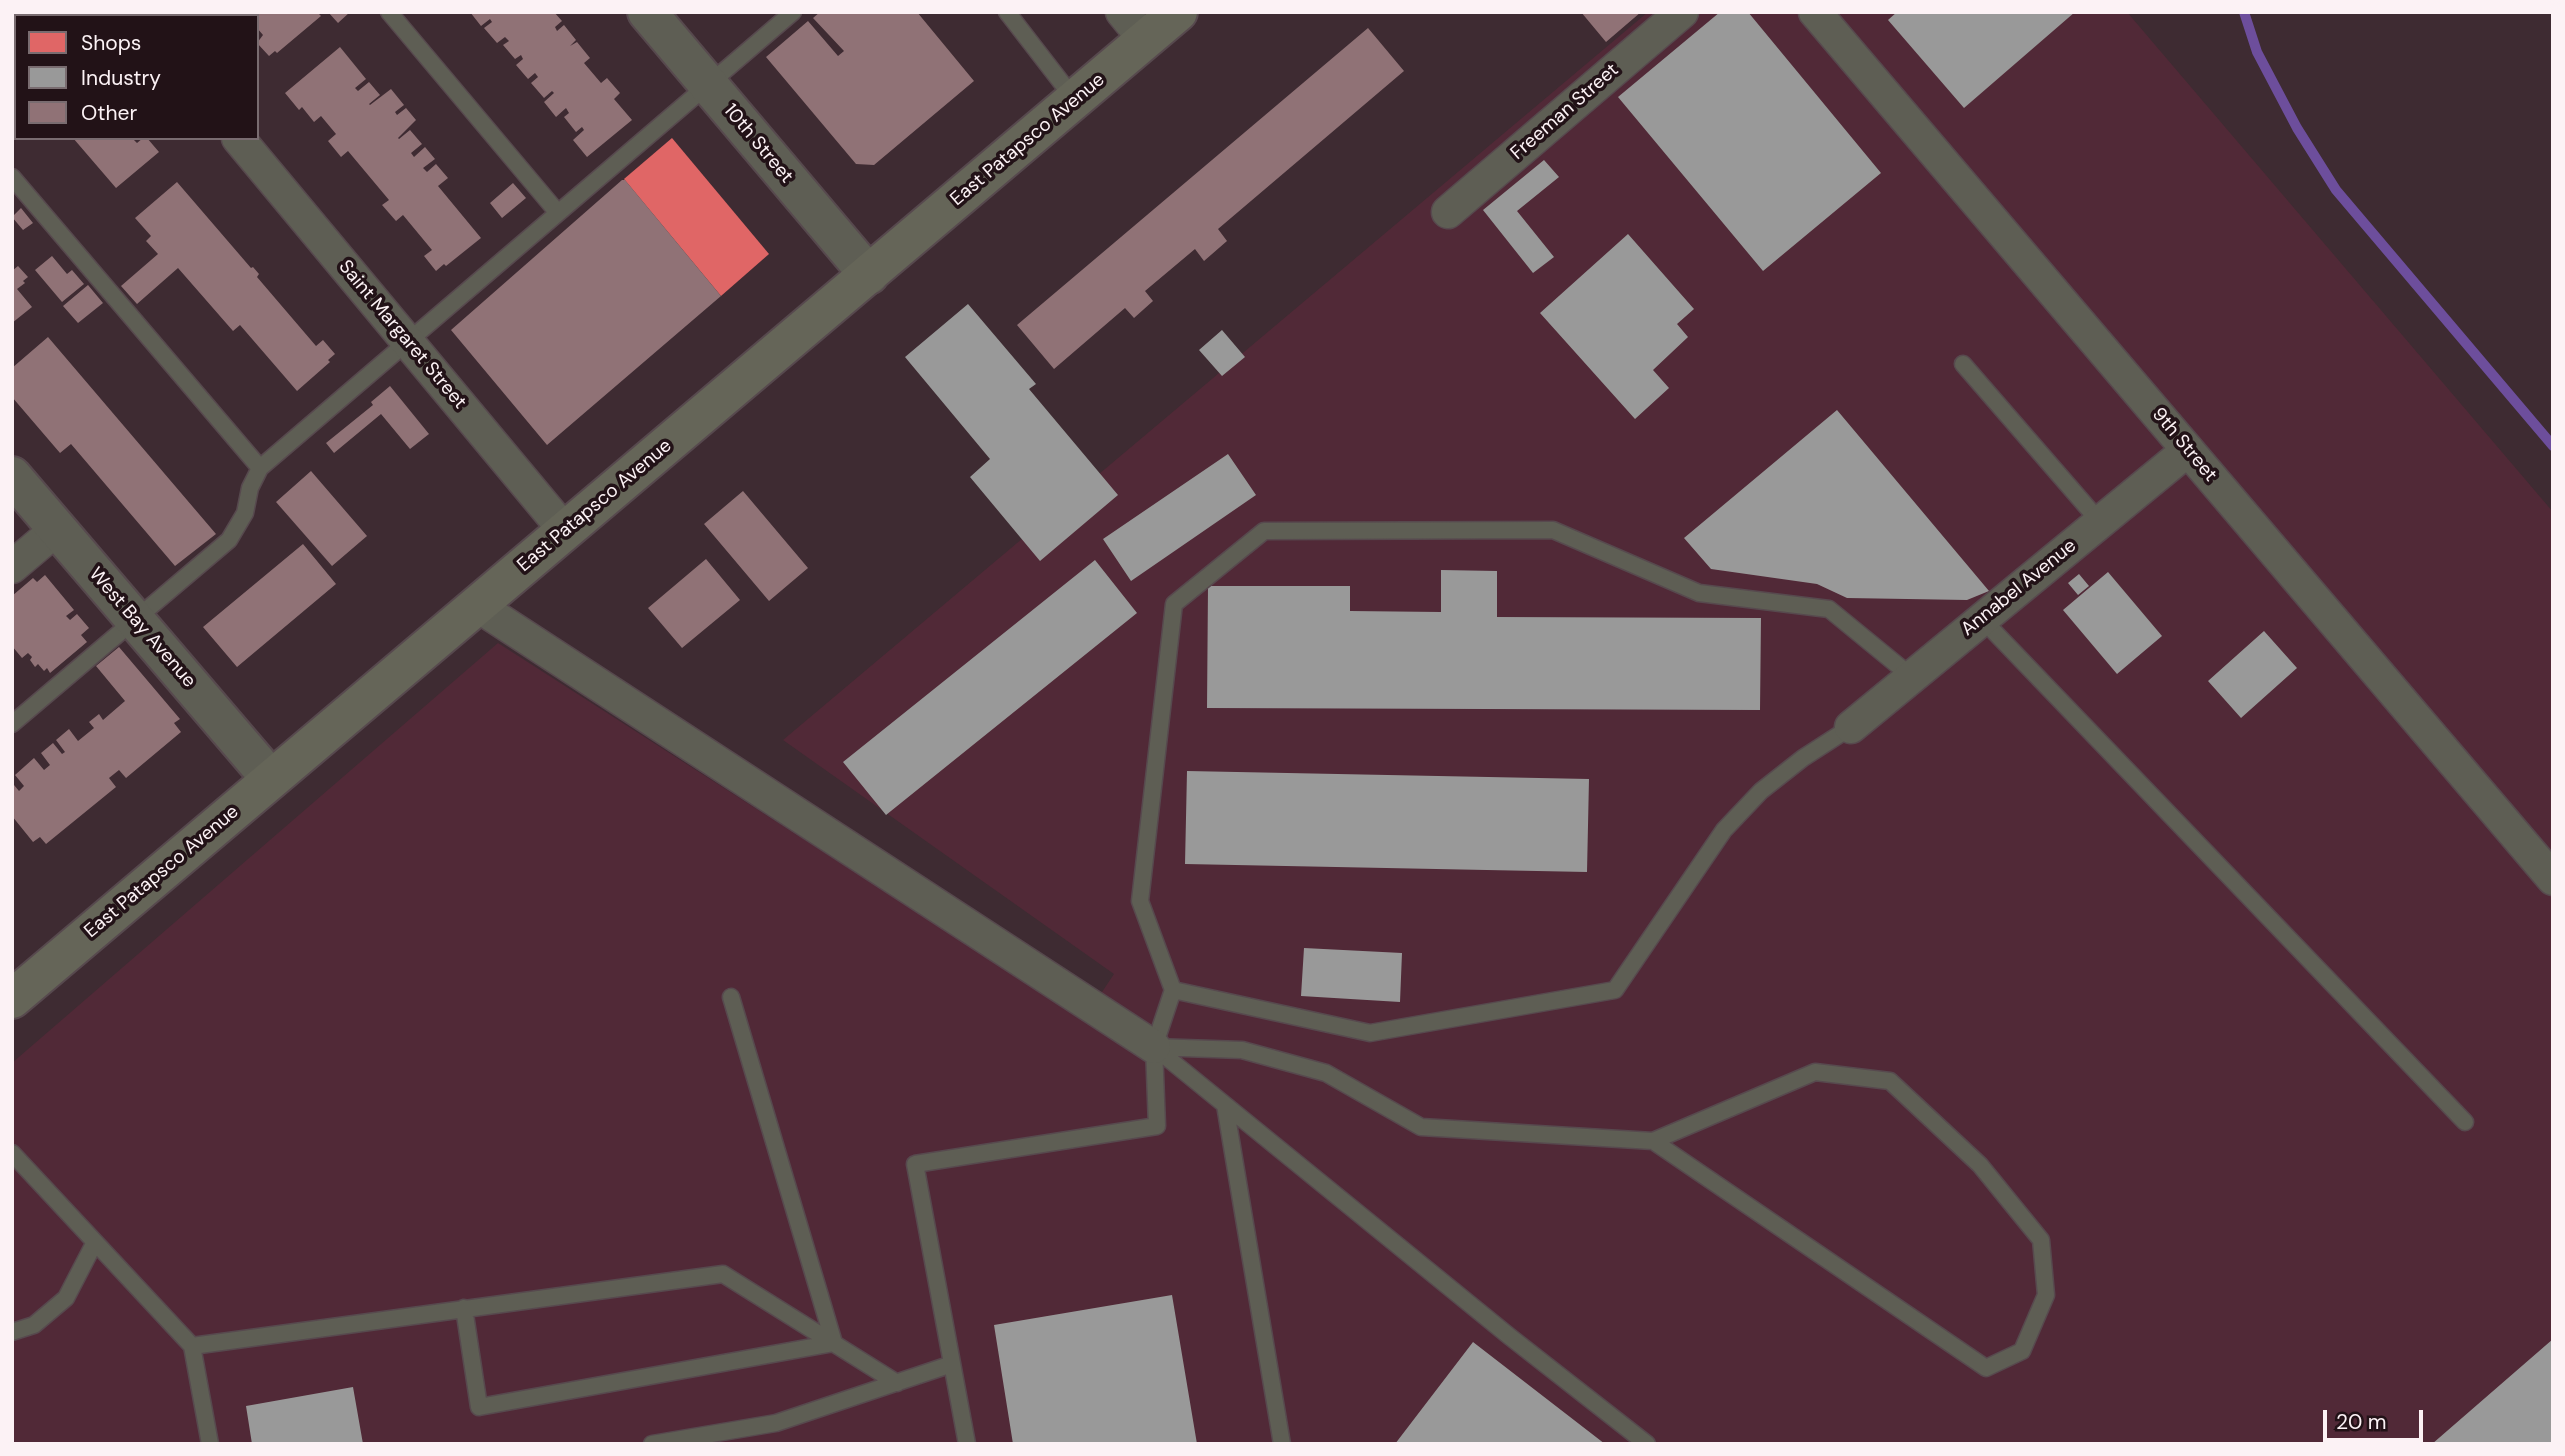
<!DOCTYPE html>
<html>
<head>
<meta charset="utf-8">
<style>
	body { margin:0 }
	#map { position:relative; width:2565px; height:1456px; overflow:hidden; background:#3e2b32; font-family:"DM Sans",sans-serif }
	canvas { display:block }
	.frame { position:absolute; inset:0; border:14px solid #fcf2f5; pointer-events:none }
	.legend { position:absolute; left:14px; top:14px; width:245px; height:126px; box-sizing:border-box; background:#221217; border:2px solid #796c70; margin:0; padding:9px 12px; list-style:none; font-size:21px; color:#fcf2f5 }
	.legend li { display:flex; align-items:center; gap:14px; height:35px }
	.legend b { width:35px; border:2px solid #796c70 }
	.scale { position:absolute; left:2323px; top:1410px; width:100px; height:32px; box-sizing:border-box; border:4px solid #fcf2f5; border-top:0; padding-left:9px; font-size:21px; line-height:24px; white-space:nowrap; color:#fcf2f5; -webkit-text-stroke:5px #221217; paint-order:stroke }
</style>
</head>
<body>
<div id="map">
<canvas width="2565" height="1456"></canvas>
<div class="frame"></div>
<ul class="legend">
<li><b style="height:19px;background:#e06666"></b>Shops</li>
<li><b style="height:19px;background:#999"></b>Industry</li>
<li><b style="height:19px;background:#907276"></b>Other</li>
</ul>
<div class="scale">20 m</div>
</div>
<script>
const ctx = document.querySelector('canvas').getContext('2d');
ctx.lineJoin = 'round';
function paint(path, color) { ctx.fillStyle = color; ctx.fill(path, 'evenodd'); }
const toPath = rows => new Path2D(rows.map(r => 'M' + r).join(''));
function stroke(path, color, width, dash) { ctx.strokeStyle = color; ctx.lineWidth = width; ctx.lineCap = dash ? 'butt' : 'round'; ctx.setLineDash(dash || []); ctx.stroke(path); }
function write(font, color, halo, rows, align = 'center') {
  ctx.font = font + ' "DM Sans",sans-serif'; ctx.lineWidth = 7; ctx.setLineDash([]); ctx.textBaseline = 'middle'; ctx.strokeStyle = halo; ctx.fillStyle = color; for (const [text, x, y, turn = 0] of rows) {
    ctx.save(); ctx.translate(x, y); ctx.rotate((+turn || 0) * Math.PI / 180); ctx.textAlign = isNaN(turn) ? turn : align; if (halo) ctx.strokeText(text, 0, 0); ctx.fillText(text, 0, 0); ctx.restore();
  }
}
const built = toPath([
	[1648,12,1852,12,1854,14,1857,12,2127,12,2553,512,2553,1444,12,1444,12,1063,498,643,1084,1019,1114,974,783,740]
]);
const shops = toPath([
	[672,138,769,254,721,296,624,179]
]);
const industry = toPath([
	[1720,12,1748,12,1881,173,1763,271,1618,97],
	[1897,12,2075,12,1964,108,1888,20],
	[1544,160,1559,177,1517,211,1554,257,1533,273,1483,210],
	[1628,234,1694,309,1677,324,1688,337,1653,370,1669,388,1635,419,1540,313],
	[968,304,1036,384,1029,389,1118,495,1040,561,970,477,990,459,905,357],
	[1222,330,1245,357,1222,376,1199,350],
	[1837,410,1989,591,1967,600,1847,598,1817,584,1711,569,1684,538],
	[1228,454,1256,495,1131,581,1103,539],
	[1095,560,1137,613,886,815,843,762],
	[1441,570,1497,571,1497,617,1761,618,1760,710,1207,708,1208,586,1350,586,1350,611,1441,612],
	[2108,572,2162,636,2117,674,2063,610],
	[2079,574,2089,586,2078,595,2068,583],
	[2264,631,2297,668,2241,718,2208,681],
	[1187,771,1589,779,1587,872,1185,864],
	[1304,948,1402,953,1400,1002,1301,996],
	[1172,1295,1197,1444,1013,1444,994,1325],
	[2553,1339,2553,1444,2432,1444],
	[1473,1342,1605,1444,1395,1444],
	[353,1387,363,1444,252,1444,246,1406]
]);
const stream = toPath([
	[2244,12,2257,52,2297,128,2336,190,2553,446]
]);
const building = toPath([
	[12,12,26,12,29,16,16,16,16,70,12,66],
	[244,12,317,12,321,16,277,53,275,51,269,56,257,43,263,35,257,28,257,16,247,16],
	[328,12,350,12,338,23],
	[470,12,554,12,562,21,555,27,557,31,564,25,576,40,570,46,577,42,590,58,584,63,601,83,607,78,620,93,614,99,632,120,587,157,573,140,584,130,582,127,576,132,564,117,569,113,566,108,556,117,544,102,554,93,552,91,544,98,531,83,538,77,535,73,528,79,516,65,523,59,521,55,515,59,503,45,509,41,505,37,497,43,484,28,492,22,490,19,481,26],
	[820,12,917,12,974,81,874,165,856,164,766,57,808,21,838,56,844,51,813,18],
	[1581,12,1641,12,1606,42],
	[1368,28,1404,71,1218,229,1227,241,1204,261,1195,249,1145,291,1153,301,1134,318,1125,308,1054,369,1017,325],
	[340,47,366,79,355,88,358,91,369,82,380,95,369,104,370,105,391,89,404,105,395,112,397,115,406,108,416,120,398,138,399,139,410,130,422,144,411,153,414,157,425,147,435,159,423,168,427,172,436,164,448,178,438,186,481,238,446,266,444,264,436,271,424,256,432,250,403,215,396,221,382,205,389,200,348,151,341,157,328,141,336,134,321,116,314,122,302,107,299,110,285,93],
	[73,138,132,138,137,143,143,138,147,138,159,152,116,188],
	[622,180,625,180,721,296,547,445,451,330],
	[177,182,251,268,253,267,259,274,257,277,316,346,323,340,335,354,328,360,330,362,297,391,240,325,233,331,178,268,137,304,121,286,158,254,146,241,151,236,135,218],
	[513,183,526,198,502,218,490,203],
	[21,208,33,223,23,230,12,217],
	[52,256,67,274,72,270,84,284,62,302,35,270],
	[18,266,28,277,23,281,25,283,17,289,32,307,12,323,12,271],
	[88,285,103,303,78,323,63,306],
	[48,337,216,534,175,566,71,444,60,453,12,397,12,368],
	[390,386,429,434,410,449,381,414,334,453,326,443,373,405,371,402],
	[311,471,367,536,332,566,276,502],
	[743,491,808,568,769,601,704,524],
	[303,544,336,584,237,667,203,627],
	[706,559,740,600,682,648,648,608],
	[45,575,74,610,66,616,70,620,77,614,89,628,81,635,87,642,50,673,47,668,44,671,38,664,35,667,30,660,32,657,28,653,22,658,12,646,12,631,14,629,12,627,12,596,33,578,37,582],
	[119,647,180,719,174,723,181,732,126,778,119,770,109,778,116,787,46,844,40,837,33,842,12,816,12,787,14,785,19,791,24,786,15,775,34,758,44,770,50,765,41,753,53,743,62,754,65,752,56,740,69,729,78,741,94,728,89,722,99,714,103,720,125,701,96,666]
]);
const service = toPath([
	[389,12,558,213],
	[1007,12,1075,100],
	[12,177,260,468],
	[1963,364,2100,522],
	[1982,619,2465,1122],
	[12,724,229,540,245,513,250,488,260,468,793,12],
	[1851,727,1803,758,1761,791,1724,830,1615,990,1370,1033,1173,990,1140,901,1174,604,1264,531,1553,530,1699,593,1829,609,1912,677],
	[1154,1047,1242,1050,1326,1073,1421,1127,1653,1141,1986,1368,2022,1351,2046,1295,2041,1240,1980,1165,1890,1081,1815,1072,1653,1141],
	[1154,1047,1509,1336,1647,1444],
	[1225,1105,1282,1444],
	[12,1153,192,1346,210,1444],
	[464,1308,479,1407,834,1343,731,997],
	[12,1332,34,1325,66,1298,95,1242],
	[192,1346,723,1274,897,1383],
	[652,1444,776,1423,952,1364],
	[967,1444,915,1164,1157,1126,1154,1047,1173,990]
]);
const minor = toPath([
	[133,12,135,16],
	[1122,12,1145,40],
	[1815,12,2553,879],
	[238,138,566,532],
	[1448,212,1682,12],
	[12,567,57,529],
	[478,606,1154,1047],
	[1851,727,2188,450]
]);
const tertiary = toPath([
	[647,12,869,275],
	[12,476,271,779]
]);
const secondary = toPath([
	[12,999,1178,12]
]);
const streetNames = [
	["Freeman Street",1565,112,-41],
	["East Patapsco Avenue",1028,140,-40],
	["10th Street",758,144,50],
	["Saint Margaret Street",402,335,50],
	["9th Street",2184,445,50],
	["East Patapsco Avenue",595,506,-40],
	["Annabel Avenue",2019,588,-39],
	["West Bay Avenue",142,628,49],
	["East Patapsco Avenue",162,872,-40]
];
paint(built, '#512937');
paint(shops, '#e06666');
paint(industry, '#999');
stroke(stream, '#6d4e9c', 10);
paint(building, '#907276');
stroke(service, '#57494e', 19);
stroke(minor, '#57494e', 35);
stroke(tertiary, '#57494e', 42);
stroke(secondary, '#57494e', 42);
stroke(service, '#5e5e54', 16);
stroke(minor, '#5e5e54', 32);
stroke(tertiary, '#5e5e54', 38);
stroke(secondary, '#656558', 38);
write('19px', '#fcf2f5', '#221217', streetNames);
</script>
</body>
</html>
